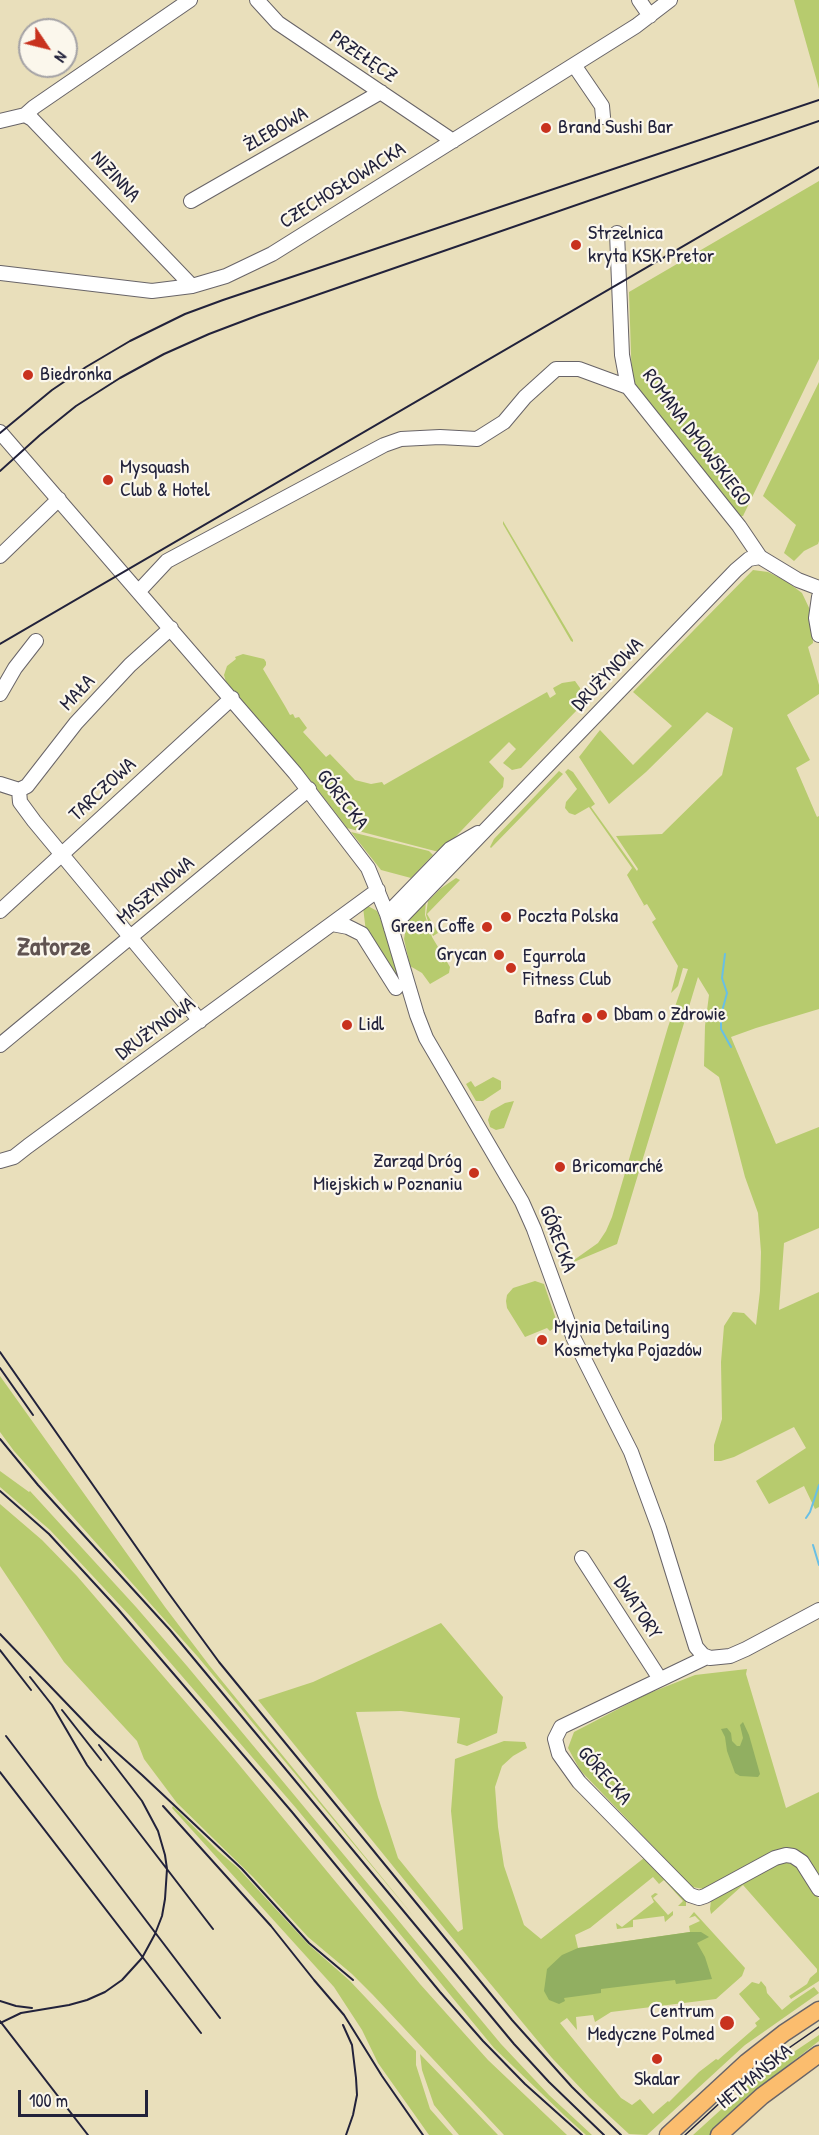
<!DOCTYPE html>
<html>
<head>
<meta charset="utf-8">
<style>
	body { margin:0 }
	#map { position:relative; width:819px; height:2135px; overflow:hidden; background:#e9dfbb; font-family:"Patrick Hand",sans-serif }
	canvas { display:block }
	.north { position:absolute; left:18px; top:18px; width:60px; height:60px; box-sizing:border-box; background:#fbf7ec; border:2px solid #a4a2a5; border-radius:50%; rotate:125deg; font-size:16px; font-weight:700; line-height:24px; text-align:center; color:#22223b }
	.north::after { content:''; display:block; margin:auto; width:21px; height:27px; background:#c8321e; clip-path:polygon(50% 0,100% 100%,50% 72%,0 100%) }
	.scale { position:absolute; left:18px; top:2090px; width:130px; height:27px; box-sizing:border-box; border:3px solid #22223b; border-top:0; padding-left:8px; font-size:18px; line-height:21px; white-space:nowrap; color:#22223b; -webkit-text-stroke:4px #fbf7ec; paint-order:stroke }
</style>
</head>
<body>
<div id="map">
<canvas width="819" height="2135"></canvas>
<div class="north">N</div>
<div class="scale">100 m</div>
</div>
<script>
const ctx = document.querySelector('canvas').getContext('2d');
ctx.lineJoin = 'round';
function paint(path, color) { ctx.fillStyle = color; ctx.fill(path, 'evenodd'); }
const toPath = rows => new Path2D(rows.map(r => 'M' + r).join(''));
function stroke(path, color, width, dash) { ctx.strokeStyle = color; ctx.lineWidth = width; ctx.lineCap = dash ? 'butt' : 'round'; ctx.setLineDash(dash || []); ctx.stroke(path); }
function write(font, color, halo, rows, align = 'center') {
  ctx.font = font + ' "Patrick Hand",sans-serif'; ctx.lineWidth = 4.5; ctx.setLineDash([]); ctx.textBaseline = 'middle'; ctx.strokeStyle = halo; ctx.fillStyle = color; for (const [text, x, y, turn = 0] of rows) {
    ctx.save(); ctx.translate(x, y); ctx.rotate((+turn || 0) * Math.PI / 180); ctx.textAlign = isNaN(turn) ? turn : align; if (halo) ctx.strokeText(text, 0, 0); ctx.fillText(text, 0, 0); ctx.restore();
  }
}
const green = toPath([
	[794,0,819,0,819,89,818,85],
	[819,181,819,359,743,516,735,516,632,384,629,292],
	[819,382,819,541,818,544,804,551,794,561,784,553,796,525,763,496],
	[503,521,573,640,573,642,571,641,503,524],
	[753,570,768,572,786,581,802,593,812,614,813,643,808,647,819,685,819,694,787,715,810,760,796,768,817,817,819,816,819,1009,756,1028,731,1037,776,1144,819,1127,819,1228,784,1243,779,1310,819,1292,819,1507,815,1509,804,1486,769,1504,756,1481,806,1448,794,1427,734,1457,721,1461,714,1461,714,1445,722,1419,721,1362,724,1326,733,1312,744,1313,756,1325,760,1291,761,1252,758,1213,745,1177,719,1077,704,1066,705,1026,709,995,698,977,617,1244,574,1262,574,1260,598,1243,606,1231,612,1217,668,1027,688,969,683,968,678,986,671,993,678,966,652,922,656,919,647,904,643,906,644,905,627,875,632,868,589,807,575,815,569,813,565,808,566,802,577,789,565,772,568,769,573,772,595,804,591,807,637,871,638,869,616,836,662,834,722,775,733,728,707,712,646,772,609,804,579,757,600,730,633,765,672,726,633,692],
	[243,654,264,659,266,662,266,665,263,669,285,706,290,715,293,714,295,718,299,717,307,728,303,732,326,757,330,754,355,780,371,784,382,782,384,785,547,692,550,698,556,694,553,688,562,683,575,681,580,688,582,699,577,710,521,768,512,770,503,763,516,749,509,742,489,762,504,778,503,787,441,852,435,851,347,828,311,781,226,682,224,675,227,666,236,659,235,657],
	[559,771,563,774,491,848,490,847,494,839],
	[351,832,429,851,433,855,411,878,381,870],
	[456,878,460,880,427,914,438,933,433,936,426,915,428,901,440,889],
	[426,899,425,915,432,937,450,967,449,973,430,984,422,973,410,966,404,939,407,921],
	[368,906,377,911,379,915,400,974,400,979,398,980,366,932,363,907],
	[493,1077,501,1081,501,1089,483,1101,476,1101,466,1084,471,1081,475,1087],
	[514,1101,504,1128,496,1130,490,1127,488,1120,491,1111,505,1103],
	[535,1281,544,1284,558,1325,550,1331,547,1328,525,1337,507,1308,506,1301,507,1295,513,1288],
	[0,1376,165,1607,209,1665,415,1918,198,1657,14,1451,0,1432],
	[0,1471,29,1492,30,1491,136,1607,187,1666,501,2044,549,2095,592,2135,586,2135,564,2115,494,2048,296,1808,130,1616,50,1530,0,1487],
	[0,1504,42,1540,77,1576,231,1755,420,1984,488,2060,567,2135,504,2135,373,1995,352,1974,308,1937,253,1877,177,1803,144,1759,137,1741,64,1662,0,1566],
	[441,1623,503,1697,497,1733,467,1746,457,1743,460,1718,401,1711,356,1712,378,1797,398,1858,458,1932,463,1929,451,1811,455,1759,504,1741,525,1742,527,1748,513,1756,502,1766,495,1787,498,1827,504,1866,524,1925,541,1939,644,1858,648,1857,686,1899,686,1906,678,1906,683,1901,664,1880,659,1884,653,1877,590,1928,575,1935,578,1948,690,1932,689,1926,700,1921,695,1916,689,1918,694,1912,745,1968,742,1976,716,1999,611,2012,595,2022,593,2015,576,2017,577,2030,567,2018,560,2023,621,2098,632,2105,640,2099,653,2114,668,2101,669,2102,699,2072,716,2059,718,2060,757,2026,755,2023,760,2019,739,1994,752,1982,759,1984,761,1981,766,1987,767,1993,782,2010,793,2001,814,1987,819,1993,745,2045,647,2135,629,2134,589,2097,552,2058,410,1887,258,1700,313,1682],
	[747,1669,746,1674,786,1808,819,1792,819,1880,806,1858,797,1851,704,1889,692,1887,580,1770,568,1748,574,1732,647,1694,695,1675],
	[173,1806,218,1851,238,1868,308,1944,350,1981,416,2051,416,2065,430,2109,453,2135,429,2135,378,2063,362,2030,334,1987,172,1808],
	[776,1862,786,1862,797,1866,805,1874,819,1899,819,1981,791,1999,789,1996,807,1984,810,1978,817,1972,817,1969,743,1885,711,1914,710,1909,711,1900],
	[655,1893,658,1894,653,1898,668,1915,673,1911,673,1915,665,1922,664,1916,633,1920,633,1927,617,1929,616,1923,622,1927,654,1902,651,1896],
	[819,2035,819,2041,769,2080,710,2135,693,2135,758,2076],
	[420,2054,498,2135,459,2135,434,2105,422,2070]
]);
const forest = toPath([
	[743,1722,749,1735,760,1774,758,1777,740,1776,735,1773,727,1751,725,1737,721,1729,727,1728,731,1733,732,1741,737,1746,740,1746,743,1738,740,1725],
	[690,1932,701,1932,709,1937,697,1943,705,1957,712,1979,676,1984,675,1980,601,1989,601,1993,564,1998,565,2001,559,2004,549,2000,544,1991,547,1969,562,1955,578,1948]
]);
const stream = toPath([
	[725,954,722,978,727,993,721,1015,721,1029,731,1047],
	[806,1518,810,1512,819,1485],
	[813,1545,819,1565]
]);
const minor = toPath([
	[257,0,278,23,453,141],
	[639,0,650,16],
	[574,65,602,106,603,117],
	[25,115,34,107,190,0],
	[0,121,25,115,32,119,192,286],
	[191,201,381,92],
	[617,233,622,355,628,387,739,526,760,557,798,580,819,588],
	[0,273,152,291,192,286,226,276,272,254,636,26,670,0],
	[0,432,295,773,368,868,387,914,417,1015,426,1038,522,1202,534,1229,574,1339,631,1452,659,1528,696,1647,703,1655,710,1658,730,1656,746,1649,819,1610],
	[0,556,59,499],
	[139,591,167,561,384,445,401,439,440,437,477,439,504,422,525,397,556,369,579,369,628,387],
	[819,597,816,618,819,635],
	[0,694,15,668,36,641],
	[0,784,19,790],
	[19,790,20,802,34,821,200,1021],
	[19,790,27,786,76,723,130,665,171,628],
	[0,911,232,698],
	[387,914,450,849,478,833],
	[332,924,348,927,362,934,396,988],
	[391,928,736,570,749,559,760,557],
	[0,1045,309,789],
	[0,1161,14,1157,28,1146,378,890],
	[582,1558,660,1679],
	[707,1657,561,1727,555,1739,559,1754,579,1782,690,1895,699,1898,705,1896,775,1858,786,1855,793,1856,802,1862,819,1889]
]);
const major = toPath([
	[668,2135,747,2062,784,2033,819,2010],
	[719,2135,762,2096,819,2054]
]);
const tram = toPath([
	[685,2135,750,2075,819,2027]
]);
const rail = toPath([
	[0,433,52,390,86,367,130,341,185,314,223,300,819,100],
	[0,471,40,435,76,406,120,378,164,354,209,334,259,315,819,121],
	[0,644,819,167],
	[0,1352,167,1591,219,1662,512,2020,572,2087,621,2135],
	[0,1368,33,1415],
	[0,1439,38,1485,170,1630,514,2044,549,2082,604,2135],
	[0,1491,49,1534,118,1609,292,1812,440,1992,483,2041,525,2084,582,2135],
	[0,1634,96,1734,142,1775,242,1869,309,1943,353,1980],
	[0,1650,31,1690],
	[30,1677,52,1705,87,1765,213,1929],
	[62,1710,101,1760],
	[6,1736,220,2018],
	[0,1772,201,2033],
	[163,1806,271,1926,314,1980,344,2015,382,2076,423,2135],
	[0,2001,16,2006,32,2008],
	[0,2021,88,2135],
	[0,2023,21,2013,69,2005,87,2000,105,1992,122,1980,142,1958,155,1934,162,1916,165,1899,167,1869,165,1855,158,1831,142,1801,99,1745],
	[343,2025,352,2045,356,2078,357,2095,353,2115,346,2135]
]);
const markers = [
	[546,128,6,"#c8321e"],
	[576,245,6,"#c8321e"],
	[28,375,6,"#c8321e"],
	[108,480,6,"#c8321e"],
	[506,917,6,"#c8321e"],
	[487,927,6,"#c8321e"],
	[499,955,6,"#c8321e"],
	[511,968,6,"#c8321e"],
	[602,1015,6,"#c8321e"],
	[587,1018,6,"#c8321e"],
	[347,1025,6,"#c8321e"],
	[560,1167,6,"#c8321e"],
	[474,1173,6,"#c8321e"],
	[542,1340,6,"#c8321e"],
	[727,2023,8,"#c8321e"],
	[657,2059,6,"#c8321e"]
];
const streetNames = [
	["PRZEŁĘCZ",363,57,34],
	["ŻLEBOWA",276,130,-30],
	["NIZINNA",115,177,47],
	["CZECHOSŁOWACKA",343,186,-32],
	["ROMANA DMOWSKIEGO",696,438,53],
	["DRUŻYNOWA",608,675,-46],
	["MAŁA",78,693,-47],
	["TARCZOWA",103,790,-43],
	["GÓRECKA",342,800,52],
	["MASZYNOWA",156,891,-40],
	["DRUŻYNOWA",156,1029,-36],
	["GÓRECKA",557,1239,69],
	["DWATORY",637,1608,57],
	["GÓRECKA",604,1776,49],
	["HETMAŃSKA",755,2077,-39]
];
const poiNames = [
	["Brand Sushi Bar",558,128],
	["Strzelnica",588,234],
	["kryta KSK Pretor",588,257],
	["Biedronka",40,375],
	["Mysquash",120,468],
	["Club & Hotel",120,491],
	["Poczta Polska",518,917],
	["Green Coffe",475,927,"right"],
	["Grycan",487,955,"right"],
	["Egurrola",523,957],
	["Fitness Club",523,980],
	["Dbam o Zdrowie",614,1015],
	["Bafra",575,1018,"right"],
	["Lidl",359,1025],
	["Zarząd Dróg",462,1162,"right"],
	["Miejskich w Poznaniu",462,1185,"right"],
	["Bricomarché",572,1167],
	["Myjnia Detailing",554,1328],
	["Kosmetyka Pojazdów",554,1351],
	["Centrum",714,2012,"right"],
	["Medyczne Polmed",714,2035,"right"],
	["Skalar",657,2080,"center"]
];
const districtNames = [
	["Zatorze",54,948]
];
paint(green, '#b7cb6e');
paint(forest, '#91af61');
stroke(stream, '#68bfe5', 2);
stroke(minor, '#686468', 16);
stroke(major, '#686468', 19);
stroke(minor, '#fff', 14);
stroke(major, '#fbbd6e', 16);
stroke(tram, '#22223b', 1.5);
stroke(rail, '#22223b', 2);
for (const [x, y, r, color] of markers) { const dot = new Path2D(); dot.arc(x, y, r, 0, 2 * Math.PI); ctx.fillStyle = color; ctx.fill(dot); stroke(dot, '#fbf7ec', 2); }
write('20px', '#22223b', '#fbf7ec', streetNames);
write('20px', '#22223b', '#fbf7ec', poiNames, 'left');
write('bold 26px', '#605351', '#fbf7ec', districtNames);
</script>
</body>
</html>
